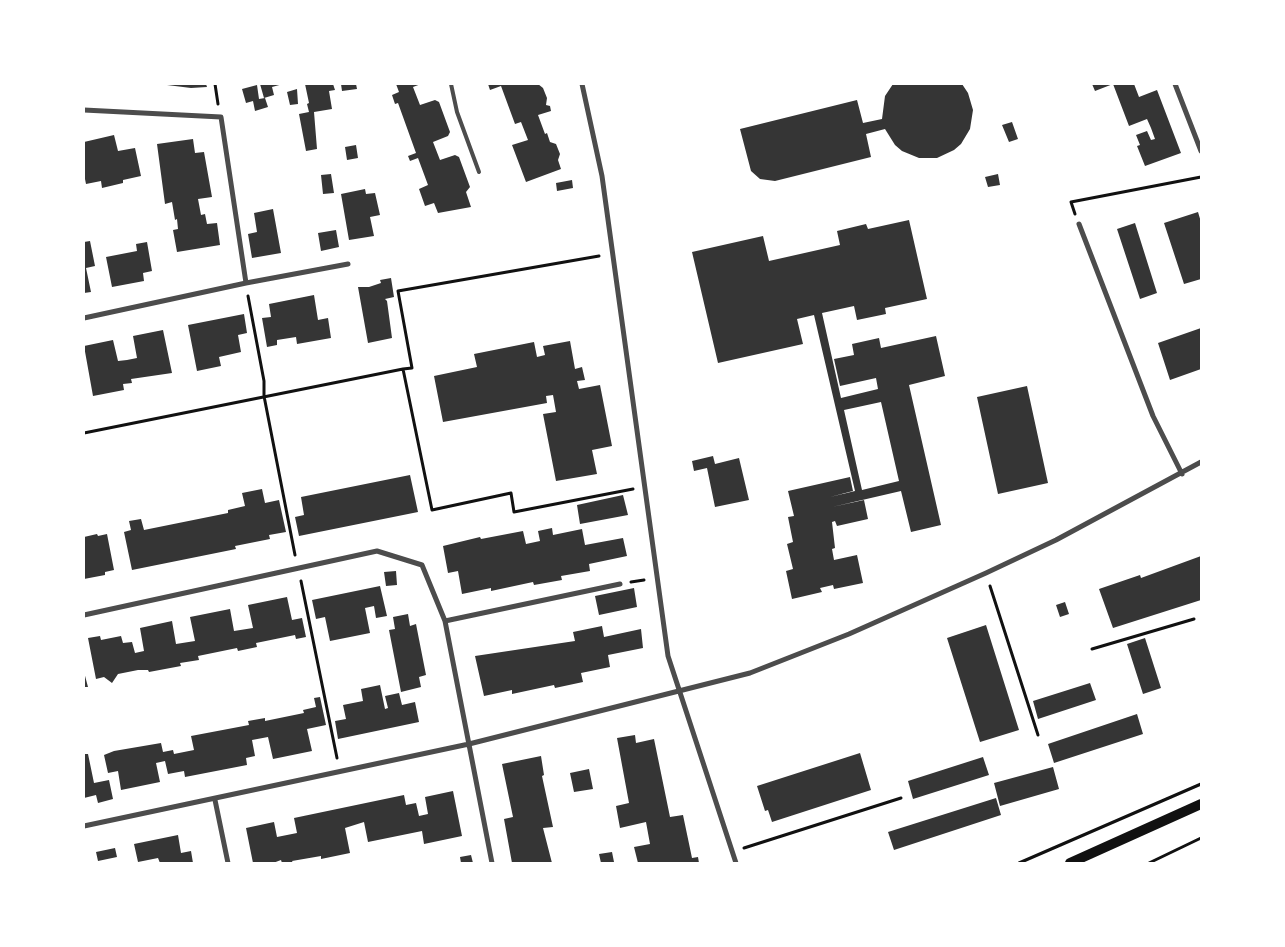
<!DOCTYPE html>
<html>
<head>
<meta charset="utf-8">
<style>
	body { margin:0 }
	#map { position:relative; width:1285px; height:947px; overflow:hidden; background:#fff; font-family:Karla,sans-serif }
	canvas { display:block }
	.frame { position:absolute; inset:0; border:85px solid #fff; pointer-events:none }
</style>
</head>
<body>
<div id="map">
<canvas width="1285" height="947"></canvas>
<div class="frame"></div>
</div>
<script>
const ctx = document.querySelector('canvas').getContext('2d');
ctx.lineJoin = 'round';
function paint(path, color) { ctx.fillStyle = color; ctx.fill(path, 'evenodd'); }
const toPath = rows => new Path2D(rows.map(r => 'M' + r).join(''));
function stroke(path, color, width, dash) { ctx.strokeStyle = color; ctx.lineWidth = width; ctx.lineCap = dash ? 'butt' : 'round'; ctx.setLineDash(dash || []); ctx.stroke(path); }
const building = toPath([
	[159,84,206,84,207,87,191,88],
	[260,84,283,84,272,87,274,95,264,98],
	[305,84,333,84,335,90,329,91,332,109,314,112,317,149,306,151,299,114,309,112,307,104,309,103],
	[341,84,356,84,357,89,342,91],
	[396,84,421,84,413,87,420,105,435,100,439,102,450,132,448,136,433,142,440,160,455,155,459,157,470,187,466,192,471,207,438,213,434,203,425,206,419,189,428,185,418,158,410,161,408,156,416,153,398,103,395,104,392,95,399,92],
	[488,84,538,84,543,88,547,98,546,105,550,106,551,111,538,115,545,134,547,133,550,142,556,144,560,154,558,160,561,169,526,182,512,145,528,140,521,122,515,124,501,86,490,90],
	[893,84,962,84,968,93,973,110,970,129,961,144,954,150,937,158,919,158,902,151,895,145,885,129,866,134,871,157,775,181,760,179,751,171,740,129,857,100,863,123,882,119,885,96],
	[1092,84,1113,84,1095,91],
	[1113,84,1134,84,1139,97,1157,90,1181,153,1145,166,1137,146,1140,145,1136,135,1147,131,1151,140,1155,139,1151,128,1147,119,1129,126],
	[257,85,259,99,265,98,268,107,255,111,253,101,246,103,242,89],
	[297,89,298,104,290,105,287,92],
	[1012,122,1018,139,1009,142,1002,125],
	[114,135,118,151,135,148,141,176,123,180,123,183,102,188,101,181,86,184,84,174,84,142],
	[193,139,195,153,204,152,212,197,198,199,201,215,205,214,207,224,217,223,220,245,177,252,173,230,178,229,177,219,175,220,172,202,165,204,157,144],
	[356,145,358,158,347,160,345,147],
	[331,174,334,193,323,194,321,175],
	[998,174,1000,185,988,187,985,177],
	[572,180,573,188,557,191,556,183],
	[365,189,366,194,375,193,380,215,370,217,374,236,349,240,341,194],
	[273,209,281,253,252,258,248,234,257,232,254,213],
	[1198,212,1201,222,1201,279,1184,284,1164,223],
	[909,220,927,299,885,308,886,314,857,320,854,306,822,313,841,398,878,389,876,378,840,386,834,359,854,355,852,344,879,338,881,348,936,336,945,376,909,385,941,525,911,532,901,491,832,507,864,500,868,519,837,526,835,521,832,522,835,548,832,549,834,560,857,555,863,583,834,589,833,585,820,588,822,592,792,599,786,571,793,569,787,544,793,542,788,517,794,516,788,491,850,477,853,491,830,497,855,491,814,315,797,319,803,344,718,363,692,252,763,236,769,261,840,245,837,231,866,224,868,229],
	[881,402,899,481,862,490,844,410],
	[1135,223,1157,293,1140,299,1117,229],
	[336,230,339,247,321,251,318,233],
	[90,241,95,266,86,268,91,292,84,293,84,242],
	[147,242,152,271,143,273,144,281,112,287,106,257,137,251,136,244],
	[391,278,394,297,385,299,387,301,392,338,368,343,358,287,369,287,381,283,380,280],
	[314,295,318,320,328,318,331,338,297,344,296,337,277,340,277,345,267,347,262,318,271,317,269,304],
	[244,314,247,333,238,335,241,352,219,357,221,366,197,371,188,325],
	[1201,328,1201,369,1170,380,1158,343],
	[163,330,172,373,131,379,132,383,123,384,124,390,93,396,84,346,113,340,118,361,127,360,137,358,133,336],
	[570,341,575,369,582,367,585,380,577,381,579,389,600,385,612,446,592,450,597,474,556,481,543,414,556,412,553,395,546,396,547,403,443,422,434,376,477,367,474,354,534,342,537,357,545,355,543,346],
	[1027,386,1048,483,998,494,977,397],
	[713,456,715,464,739,458,749,500,715,507,707,468,694,471,692,461],
	[410,475,418,512,299,536,295,517,304,515,301,497],
	[262,489,265,503,279,500,286,532,269,535,270,539,235,546,236,549,132,570,124,532,131,530,129,521,141,519,144,530,228,513,228,510,245,506,242,493],
	[623,495,628,515,580,524,577,505],
	[552,528,553,535,582,529,585,545,623,538,627,556,589,564,590,571,561,576,562,580,534,585,533,582,491,591,491,588,462,594,458,571,448,573,443,546,480,537,481,539,523,531,526,544,540,541,538,531],
	[97,534,98,536,107,534,114,570,105,572,105,575,84,579,84,537],
	[1201,556,1201,600,1113,628,1099,589,1140,575,1141,578],
	[396,571,397,585,386,586,384,572],
	[380,586,387,616,376,618,374,606,365,608,370,633,330,641,325,617,316,619,312,600],
	[634,588,637,607,599,615,595,596],
	[287,597,292,620,302,618,306,637,296,639,295,635,256,643,257,647,238,651,237,648,198,656,199,660,180,663,181,666,149,672,148,670,138,670,118,674,112,683,104,677,96,679,88,638,100,636,101,640,121,636,123,643,132,642,135,653,144,651,140,628,172,621,176,644,195,641,190,617,230,609,234,631,253,628,248,605],
	[1065,602,1069,614,1060,617,1056,605],
	[408,614,410,626,416,624,426,675,419,677,421,687,401,692,389,630,395,629,393,617],
	[986,625,1019,730,980,742,947,638],
	[602,626,604,637,641,629,643,648,608,655,610,667,581,673,583,682,555,688,554,685,512,694,512,690,484,696,475,656,575,641,573,632],
	[1145,638,1161,688,1143,694,1127,644],
	[84,672,88,687,84,687],
	[1090,683,1096,700,1038,719,1033,701],
	[380,685,385,709,388,708,385,696,399,693,402,705,415,702,419,722,338,739,335,721,346,719,343,705,363,701,361,689],
	[320,697,326,725,307,729,312,751,273,759,268,737,252,740,255,756,246,758,247,765,185,777,184,771,168,774,165,761,156,763,160,782,121,790,118,771,108,773,104,755,114,751,161,743,163,752,173,750,174,754,194,750,191,736,249,725,248,721,265,718,265,721,304,713,303,710,316,707,314,698],
	[1137,714,1143,734,1054,763,1048,744],
	[635,735,636,743,654,739,670,817,683,815,692,858,698,857,699,863,638,863,634,847,650,844,646,822,620,828,616,806,629,803,617,738],
	[860,753,871,790,772,822,768,810,765,811,757,786],
	[84,754,88,754,94,783,109,780,113,799,98,803,96,795,84,798],
	[541,756,544,775,542,776,553,827,543,828,552,863,512,863,504,819,513,817,502,764],
	[983,757,989,775,913,799,908,781],
	[1053,767,1059,789,1000,806,994,783],
	[589,769,593,789,574,792,570,773],
	[453,791,462,836,424,844,422,831,368,842,364,822,345,828,350,853,321,859,321,856,292,861,293,863,282,863,281,860,273,863,253,863,246,828,274,822,277,837,297,833,294,818,404,795,406,805,416,803,419,816,428,814,425,797],
	[996,798,1001,815,894,850,888,832],
	[178,835,181,853,191,851,193,863,160,863,158,858,138,862,134,844],
	[115,848,117,857,98,861,96,852],
	[612,852,614,862,601,863,599,854],
	[471,855,473,863,461,863,460,857]
]);
const path = toPath([
	[215,84,218,104],
	[1075,214,1071,202,1201,177],
	[248,296,264,381,264,396,295,555],
	[403,369,412,368,398,291,599,256],
	[84,433,403,369,432,510,511,493,514,512,633,489],
	[301,581,337,758],
	[631,582,644,580],
	[990,586,1038,735],
	[1092,649,1194,619],
	[744,848,901,798],
	[1019,863,1201,784],
	[1149,863,1201,838]
]);
const service = toPath([
	[451,84,457,112,479,172]
]);
const minor = toPath([
	[582,84,602,176,668,656,736,863],
	[1175,84,1201,151],
	[84,110,221,117,246,283,84,318],
	[1079,224,1153,416,1182,474],
	[246,283,348,264],
	[84,615,377,551,422,565,445,621,492,863],
	[445,621,620,584],
	[215,800,228,863],
	[84,826,469,744,750,673,849,634,986,573,1056,540,1201,462]
]);
const secondary = toPath([
	[1070,863,1201,804]
]);
paint(building, '#353535');
stroke(path, '#111', 3);
stroke(service, '#4c4c4c', 4);
stroke(minor, '#4c4c4c', 5);
stroke(secondary, '#111', 10);
</script>
</body>
</html>
